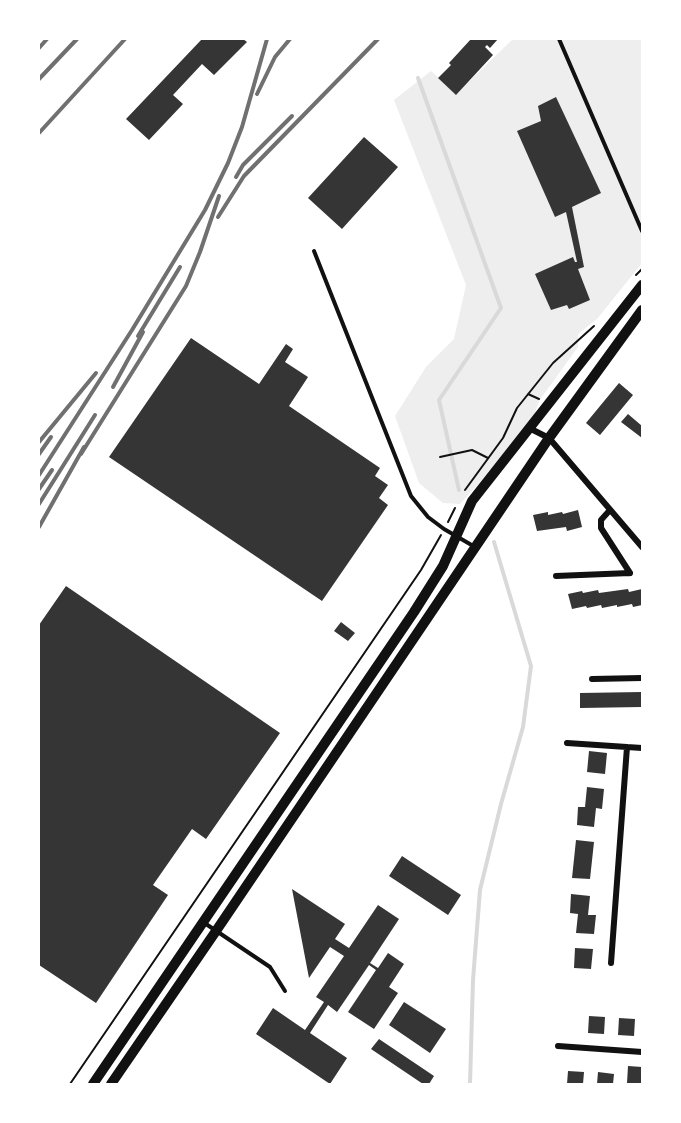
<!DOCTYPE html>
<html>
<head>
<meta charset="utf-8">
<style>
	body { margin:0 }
	#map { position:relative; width:681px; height:1123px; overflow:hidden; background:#fff; font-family:"Exo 2",sans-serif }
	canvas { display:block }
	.frame { position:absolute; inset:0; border:40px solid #fff; pointer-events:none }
</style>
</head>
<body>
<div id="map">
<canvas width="681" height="1123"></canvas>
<div class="frame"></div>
</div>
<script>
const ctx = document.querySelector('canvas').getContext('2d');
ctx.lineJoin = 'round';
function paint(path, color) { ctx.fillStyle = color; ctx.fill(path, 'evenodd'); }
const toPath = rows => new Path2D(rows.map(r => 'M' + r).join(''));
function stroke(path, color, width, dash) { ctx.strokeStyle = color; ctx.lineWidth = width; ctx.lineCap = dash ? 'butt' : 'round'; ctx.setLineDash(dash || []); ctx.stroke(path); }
const green = toPath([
	[513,39,642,39,642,263,597,319,578,334,578,347,539,401,534,416,480,482,460,504,443,503,419,483,395,416,426,367,454,339,466,285,394,100,431,71,456,94]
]);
const stream = toPath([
	[418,78,501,308,439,400,459,490],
	[470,1084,473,980,480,890,501,804,523,727,531,666,494,542]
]);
const building = toPath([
	[202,39,243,39,247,42,214,75,202,64,173,95,183,104,149,140,126,119],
	[471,39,498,39,490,48,487,45,485,47,493,55,456,95,438,78,451,65,449,63],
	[556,97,601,193,572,207,584,267,578,269,590,300,569,309,567,305,551,310,535,274,573,257,575,262,577,262,566,212,555,217,517,131,541,121,538,106],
	[364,137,398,167,342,229,308,198],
	[191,338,259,384,286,344,293,349,285,362,308,377,289,406,380,468,375,476,388,485,379,498,388,505,322,601,109,457],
	[619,383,633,395,600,435,586,423],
	[628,414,642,426,642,438,621,422],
	[578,510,582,527,567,531,566,527,537,531,533,515,548,512,548,515,562,512,563,514],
	[66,586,280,733,206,839,192,829,153,885,168,895,96,1003,39,965,39,625],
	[628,589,629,592,642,589,642,605,633,607,632,604,617,607,617,605,602,608,601,605,587,608,586,606,572,609,568,594,582,591,583,593,598,590,599,593],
	[341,622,355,633,348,641,334,631],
	[642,692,642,707,580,708,580,693],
	[589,751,607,753,605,774,587,772],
	[587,787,604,789,602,809,596,808,594,827,577,825,578,807,585,807],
	[576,840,594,842,590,879,572,878],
	[402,856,461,895,448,915,389,876],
	[292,889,345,924,335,939,349,948,378,905,399,919,370,963,378,968,388,953,404,964,389,987,398,993,374,1029,348,1012,376,970,369,965,337,1012,328,1005,310,1033,347,1058,330,1084,256,1034,273,1008,305,1030,324,1002,316,997,344,956,330,947,309,978],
	[571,894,590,896,588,915,596,915,594,934,576,933,578,914,570,913],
	[575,948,593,949,591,969,574,968],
	[404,1002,446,1029,430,1053,389,1025],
	[589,1016,605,1017,604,1034,588,1033],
	[619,1018,635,1019,634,1036,618,1035],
	[379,1039,434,1076,429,1084,423,1084,371,1049],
	[628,1066,642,1067,642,1084,627,1083],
	[568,1071,584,1072,583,1084,567,1084],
	[598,1072,614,1074,613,1084,597,1084]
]);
const path = toPath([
	[636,275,642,269],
	[528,394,539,399],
	[440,457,472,450,488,458],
	[465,490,503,438,517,408,553,363,594,326],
	[448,522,455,508],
	[70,1084,421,570,441,535]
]);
const service = toPath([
	[559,39,642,231],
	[314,251,411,496,428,517,444,529,475,547],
	[203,922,270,967,285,991]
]);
const minor = toPath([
	[529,428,549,438,642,547],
	[610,510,601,520,601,528,630,573],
	[556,576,630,573],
	[592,679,642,678],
	[567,743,642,748],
	[611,963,627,747],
	[558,1046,642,1052]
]);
const secondary = toPath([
	[93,1084,414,612,443,566,472,501,642,285],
	[111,1084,216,931,549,438,642,310]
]);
const rail = toPath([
	[39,48,47,39],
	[39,79,77,39],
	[257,94,275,57,290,39],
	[39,133,125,39],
	[236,177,243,165,292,116],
	[218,217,244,176,378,39],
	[138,336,180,267],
	[113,387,143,332],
	[39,442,96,373],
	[39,454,51,437],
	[81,454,186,286,200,252,219,196],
	[39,475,132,330,205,210,228,163,242,127,267,39],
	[39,489,52,470],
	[39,504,95,415],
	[39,527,84,447]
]);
paint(green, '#eee');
stroke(stream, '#d9d9d9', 4);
paint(building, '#353535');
stroke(path, '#111', 2);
stroke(service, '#111', 4);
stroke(minor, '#111', 6);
stroke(secondary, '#111', 10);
stroke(rail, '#707070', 4);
</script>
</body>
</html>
